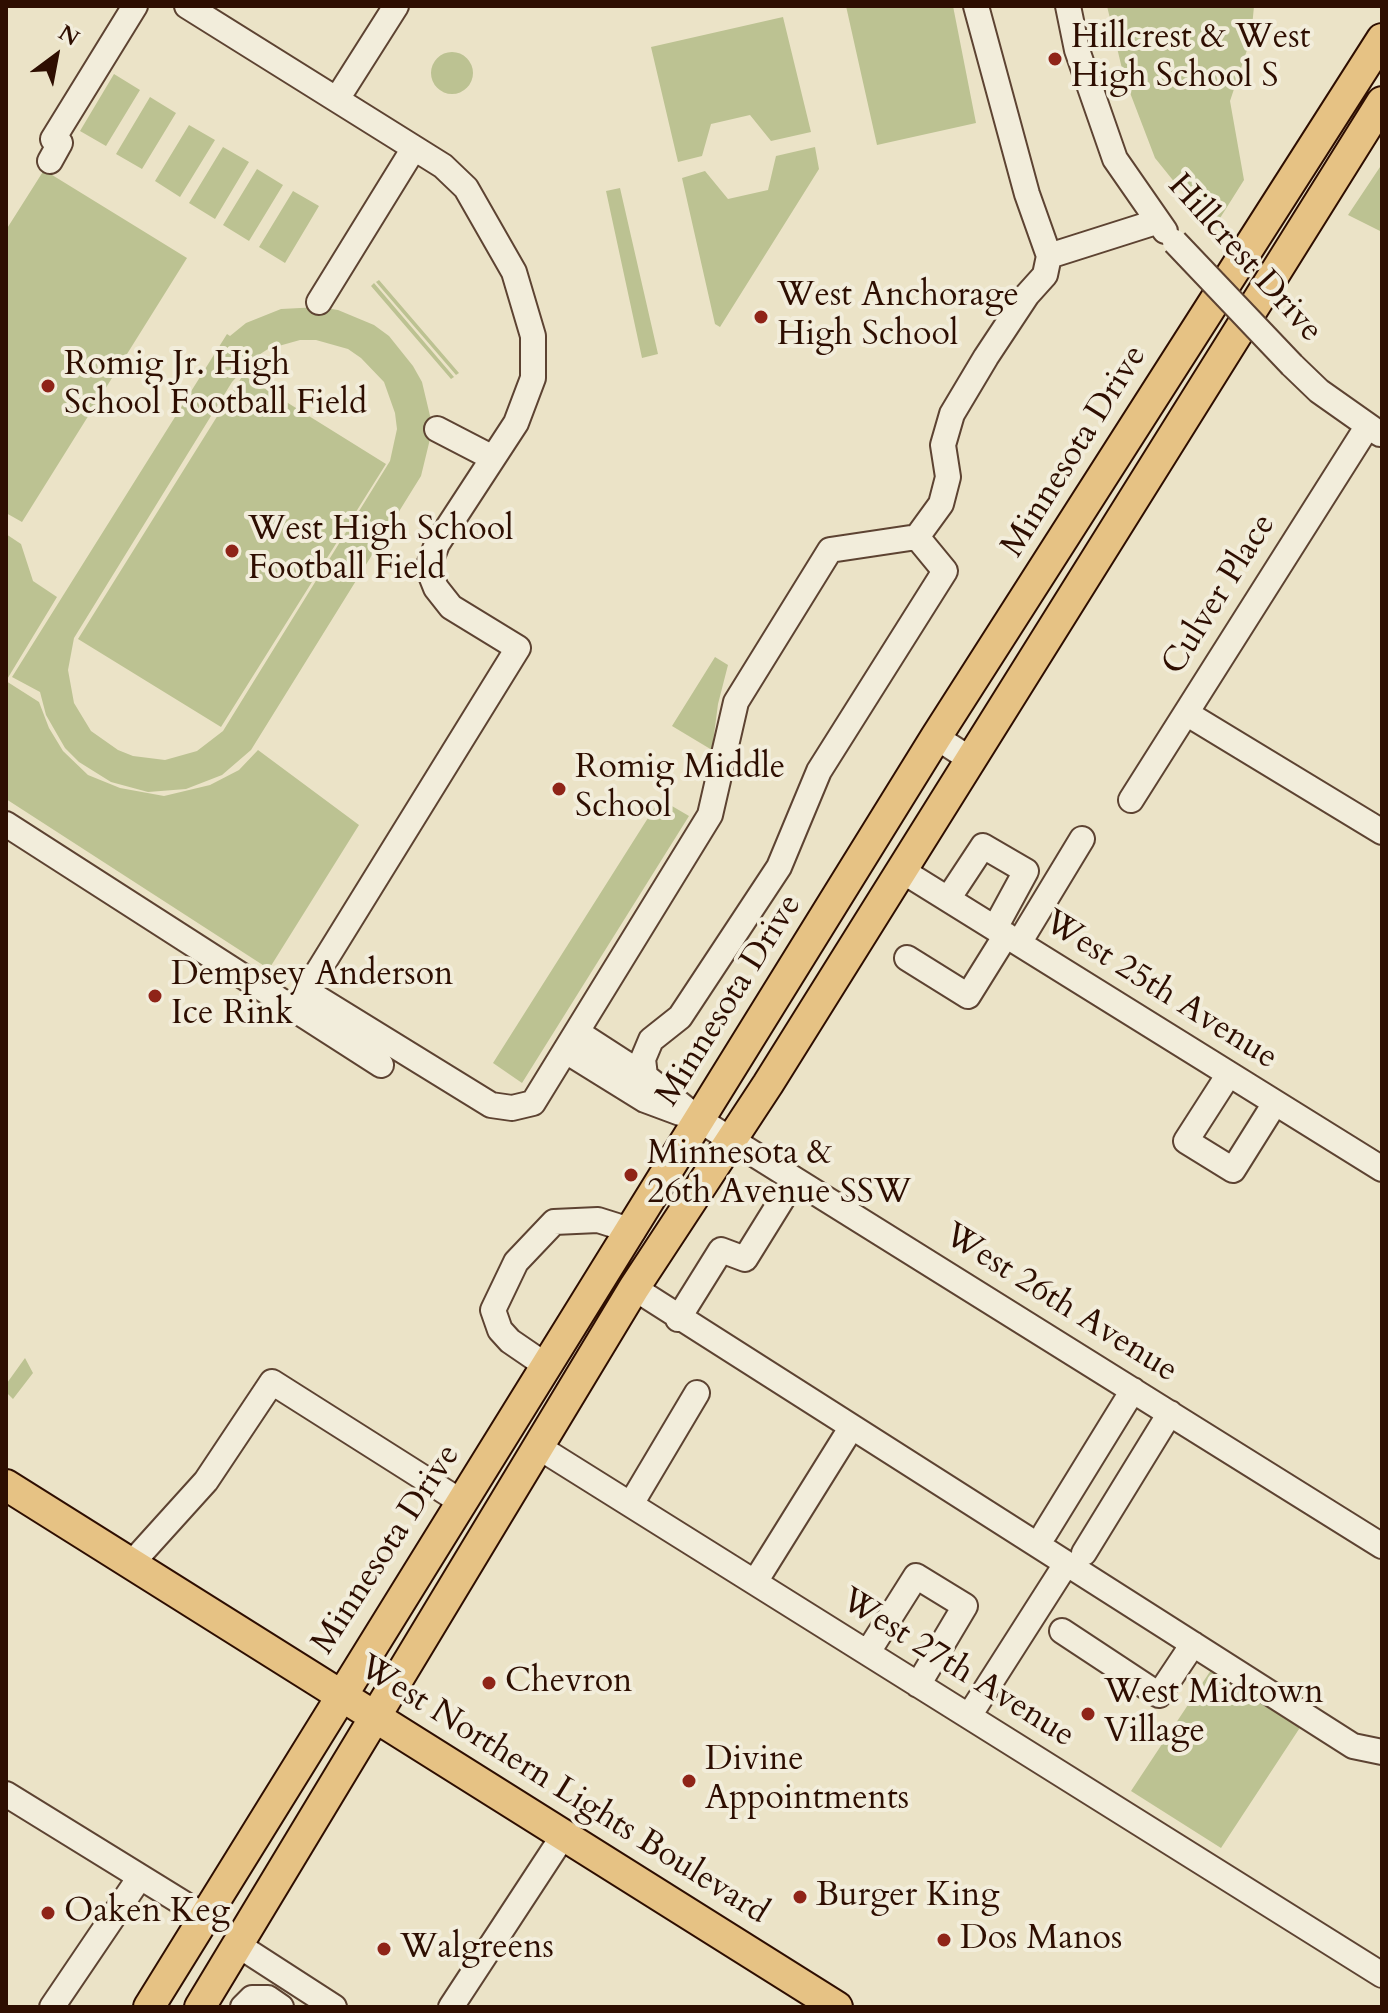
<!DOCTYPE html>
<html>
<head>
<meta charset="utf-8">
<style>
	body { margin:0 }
	#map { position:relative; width:1388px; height:2013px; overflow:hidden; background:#ebe3c7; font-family:Cardo,serif }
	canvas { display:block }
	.frame { position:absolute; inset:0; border:8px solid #2e0e01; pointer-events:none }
	.north { position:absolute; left:16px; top:16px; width:80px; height:80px; -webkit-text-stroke:6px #f2eddb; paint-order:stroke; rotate:32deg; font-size:22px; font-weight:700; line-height:32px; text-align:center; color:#2e0e01 }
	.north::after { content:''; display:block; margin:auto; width:28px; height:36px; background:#2e0e01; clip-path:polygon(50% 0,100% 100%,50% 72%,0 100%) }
</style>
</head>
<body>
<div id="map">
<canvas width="1388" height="2013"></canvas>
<div class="frame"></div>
<div class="north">N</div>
</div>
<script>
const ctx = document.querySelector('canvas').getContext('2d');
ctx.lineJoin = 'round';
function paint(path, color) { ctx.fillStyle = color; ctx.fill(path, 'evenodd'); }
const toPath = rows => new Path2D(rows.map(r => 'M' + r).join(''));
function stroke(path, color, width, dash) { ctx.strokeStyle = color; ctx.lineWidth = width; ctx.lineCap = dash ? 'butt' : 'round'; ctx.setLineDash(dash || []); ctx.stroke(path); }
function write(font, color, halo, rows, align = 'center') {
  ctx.font = font + ' Cardo,serif'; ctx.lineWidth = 8; ctx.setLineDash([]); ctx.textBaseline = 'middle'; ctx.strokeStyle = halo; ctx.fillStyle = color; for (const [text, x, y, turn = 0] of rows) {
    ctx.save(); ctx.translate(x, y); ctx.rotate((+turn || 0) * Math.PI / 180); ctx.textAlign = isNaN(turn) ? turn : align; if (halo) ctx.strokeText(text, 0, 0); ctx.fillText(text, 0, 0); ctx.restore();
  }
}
const green = toPath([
	[846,6,953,6,976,123,877,145],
	[1107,6,1254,6,1251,38,1230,101,1244,180,1210,234,1205,220,1155,158,1124,77],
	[783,17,811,132,771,141,750,115,711,124,702,156,678,162,651,47],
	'431 73a21 21 0 1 1 42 0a21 21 0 1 1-42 0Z',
	[114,74,140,90,106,146,80,131],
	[150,97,176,113,142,169,116,154],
	[189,125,215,140,180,197,155,181],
	[223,147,249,162,215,219,189,203],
	[815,147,819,169,720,327,715,324,682,178,705,171,728,199,768,190,776,156],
	[1382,164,1382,232,1348,215],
	[257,169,283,185,249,241,223,225],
	[44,170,187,258,22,522,6,513,6,230],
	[620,188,658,354,642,358,606,191],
	[293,191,319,206,285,263,259,247],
	[379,280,459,373,456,375,376,282],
	[374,283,454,377,451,379,371,286],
	[320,307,338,310,374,325,389,336,413,366,422,382,431,420,430,439,421,476,251,750,222,775,186,789,148,792,111,782,79,762,65,748,46,715,40,692,12,677,227,334,230,336,246,323,281,309],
	[300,340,316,340,348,349,361,358,384,382,395,413,397,429,390,461,223,731,197,751,165,760,133,756,118,750,91,731,74,703,68,670,74,638,232,382,254,358,268,349],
	[243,375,386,464,221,727,78,639],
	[6,534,21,544,33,581,57,597,6,681,39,702,49,728,63,751,88,775,120,788,164,796,210,785,239,770,258,750,359,825,269,969,6,799],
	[715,657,728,665,718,704,712,750,672,726],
	[660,799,689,816,522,1083,493,1063],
	[25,1358,33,1373,13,1399,6,1392,7,1383],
	[1213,1667,1301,1726,1221,1848,1131,1791]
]);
const minor = toPath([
	[187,6,443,166,466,188,514,272,533,336,533,378,516,423,437,544,428,568,436,588,451,607,518,648,306,991,491,1105,512,1108,533,1103,710,815,736,702,830,550,917,537],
	[976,6,1027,194,1049,256],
	[1068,6,1077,50,1115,159,1165,231],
	[337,99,396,6],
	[50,161,60,143,53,139,135,6],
	[319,302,414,148],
	[1292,365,1319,391,1380,434],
	[437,429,493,458],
	[1186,713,1382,832],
	[936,737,970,759],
	[1131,800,1367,427],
	[6,824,381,1065],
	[901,870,1382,1169],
	[948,899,983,846,1026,871,995,928],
	[1019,943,1082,839],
	[907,958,968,996,1006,935],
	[577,1032,645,1076,701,1121,1382,1546],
	[566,1051,645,1100,680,1113],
	[1229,1074,1186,1141,1233,1170,1275,1103],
	[645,1076,643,1059,651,1040,680,1017,779,867,819,771,945,571,917,537,941,504,948,477,943,445,952,414,986,357,1027,295,1045,275,1049,256,1156,222],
	[634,1288,1353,1746,1382,1752],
	[678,1319,721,1250,745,1259,794,1180],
	[548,1367,510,1341,500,1330,493,1310,516,1262,554,1222,598,1220,633,1231],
	[537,1446,1382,1975],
	[631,1504,697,1393],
	[1045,1533,1133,1390],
	[1084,1553,1170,1413],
	[131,1564,206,1481,272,1382,463,1503],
	[755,1582,851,1428],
	[1062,1631,1159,1695,1193,1644],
	[868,1652,916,1576,965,1606,918,1685],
	[969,1716,1066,1564],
	[6,1794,207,1918],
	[238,1945,334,2007],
	[52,2007,140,1877],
	[243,2007,252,1998,268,1998,281,2007],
	[451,2007,563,1836]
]);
const major = toPath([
	[6,1485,837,2007],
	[149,2007,936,737,1382,39],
	[200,2007,634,1288,768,1084,1382,102]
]);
const minorBridge = toPath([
	[1175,242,1292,365]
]);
const markers = [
	[1055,59,8,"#8f2418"],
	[761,317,8,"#8f2418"],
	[48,386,8,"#8f2418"],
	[232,551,8,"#8f2418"],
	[559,789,8,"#8f2418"],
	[155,996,8,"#8f2418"],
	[631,1175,8,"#8f2418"],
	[489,1683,8,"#8f2418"],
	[1088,1714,8,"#8f2418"],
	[689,1781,8,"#8f2418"],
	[800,1897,8,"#8f2418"],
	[48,1913,8,"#8f2418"],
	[944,1940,8,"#8f2418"],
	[384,1949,8,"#8f2418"]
];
const poiNames = [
	["Hillcrest & West",1071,39],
	["High School S",1071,78],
	["West Anchorage",777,297],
	["High School",777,336],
	["Romig Jr. High",64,366],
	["School Football Field",64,405],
	["West High School",248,531],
	["Football Field",248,570],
	["Romig Middle",575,769],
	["School",575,808],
	["Dempsey Anderson",171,976],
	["Ice Rink",171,1015],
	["Minnesota &",647,1155],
	["26th Avenue SSW",647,1194],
	["Chevron",505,1683],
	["West Midtown",1104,1694],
	["Village",1104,1733],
	["Divine",705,1761],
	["Appointments",705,1800],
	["Burger King",816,1897],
	["Oaken Keg",64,1913],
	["Dos Manos",960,1940],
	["Walgreens",400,1949]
];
const streetNames = [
	["Hillcrest Drive",1244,259,48],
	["Minnesota Drive",1075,452,-58],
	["Culver Place",1220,595,-58],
	["West 25th Avenue",1160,991,32],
	["Minnesota Drive",730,1001,-58],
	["West 26th Avenue",1060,1304,32],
	["Minnesota Drive",387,1550,-57],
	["West 27th Avenue",957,1669,32],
	["West Northern Lights Boulevard",563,1791,32]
];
paint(green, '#bcc292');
stroke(minor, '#5d4332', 28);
stroke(major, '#2e0e01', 34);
stroke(minor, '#f2eddb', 24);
stroke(major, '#e6c284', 30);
stroke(minorBridge, '#5d4332', 28, []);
stroke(minorBridge, '#f2eddb', 24);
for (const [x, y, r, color] of markers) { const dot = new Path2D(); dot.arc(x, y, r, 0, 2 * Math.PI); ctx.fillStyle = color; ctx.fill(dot); stroke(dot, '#f2eddb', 3); }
write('34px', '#2e0e01', '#f2eddb', poiNames, 'left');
write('34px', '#2e0e01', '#f2eddb', streetNames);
</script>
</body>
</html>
